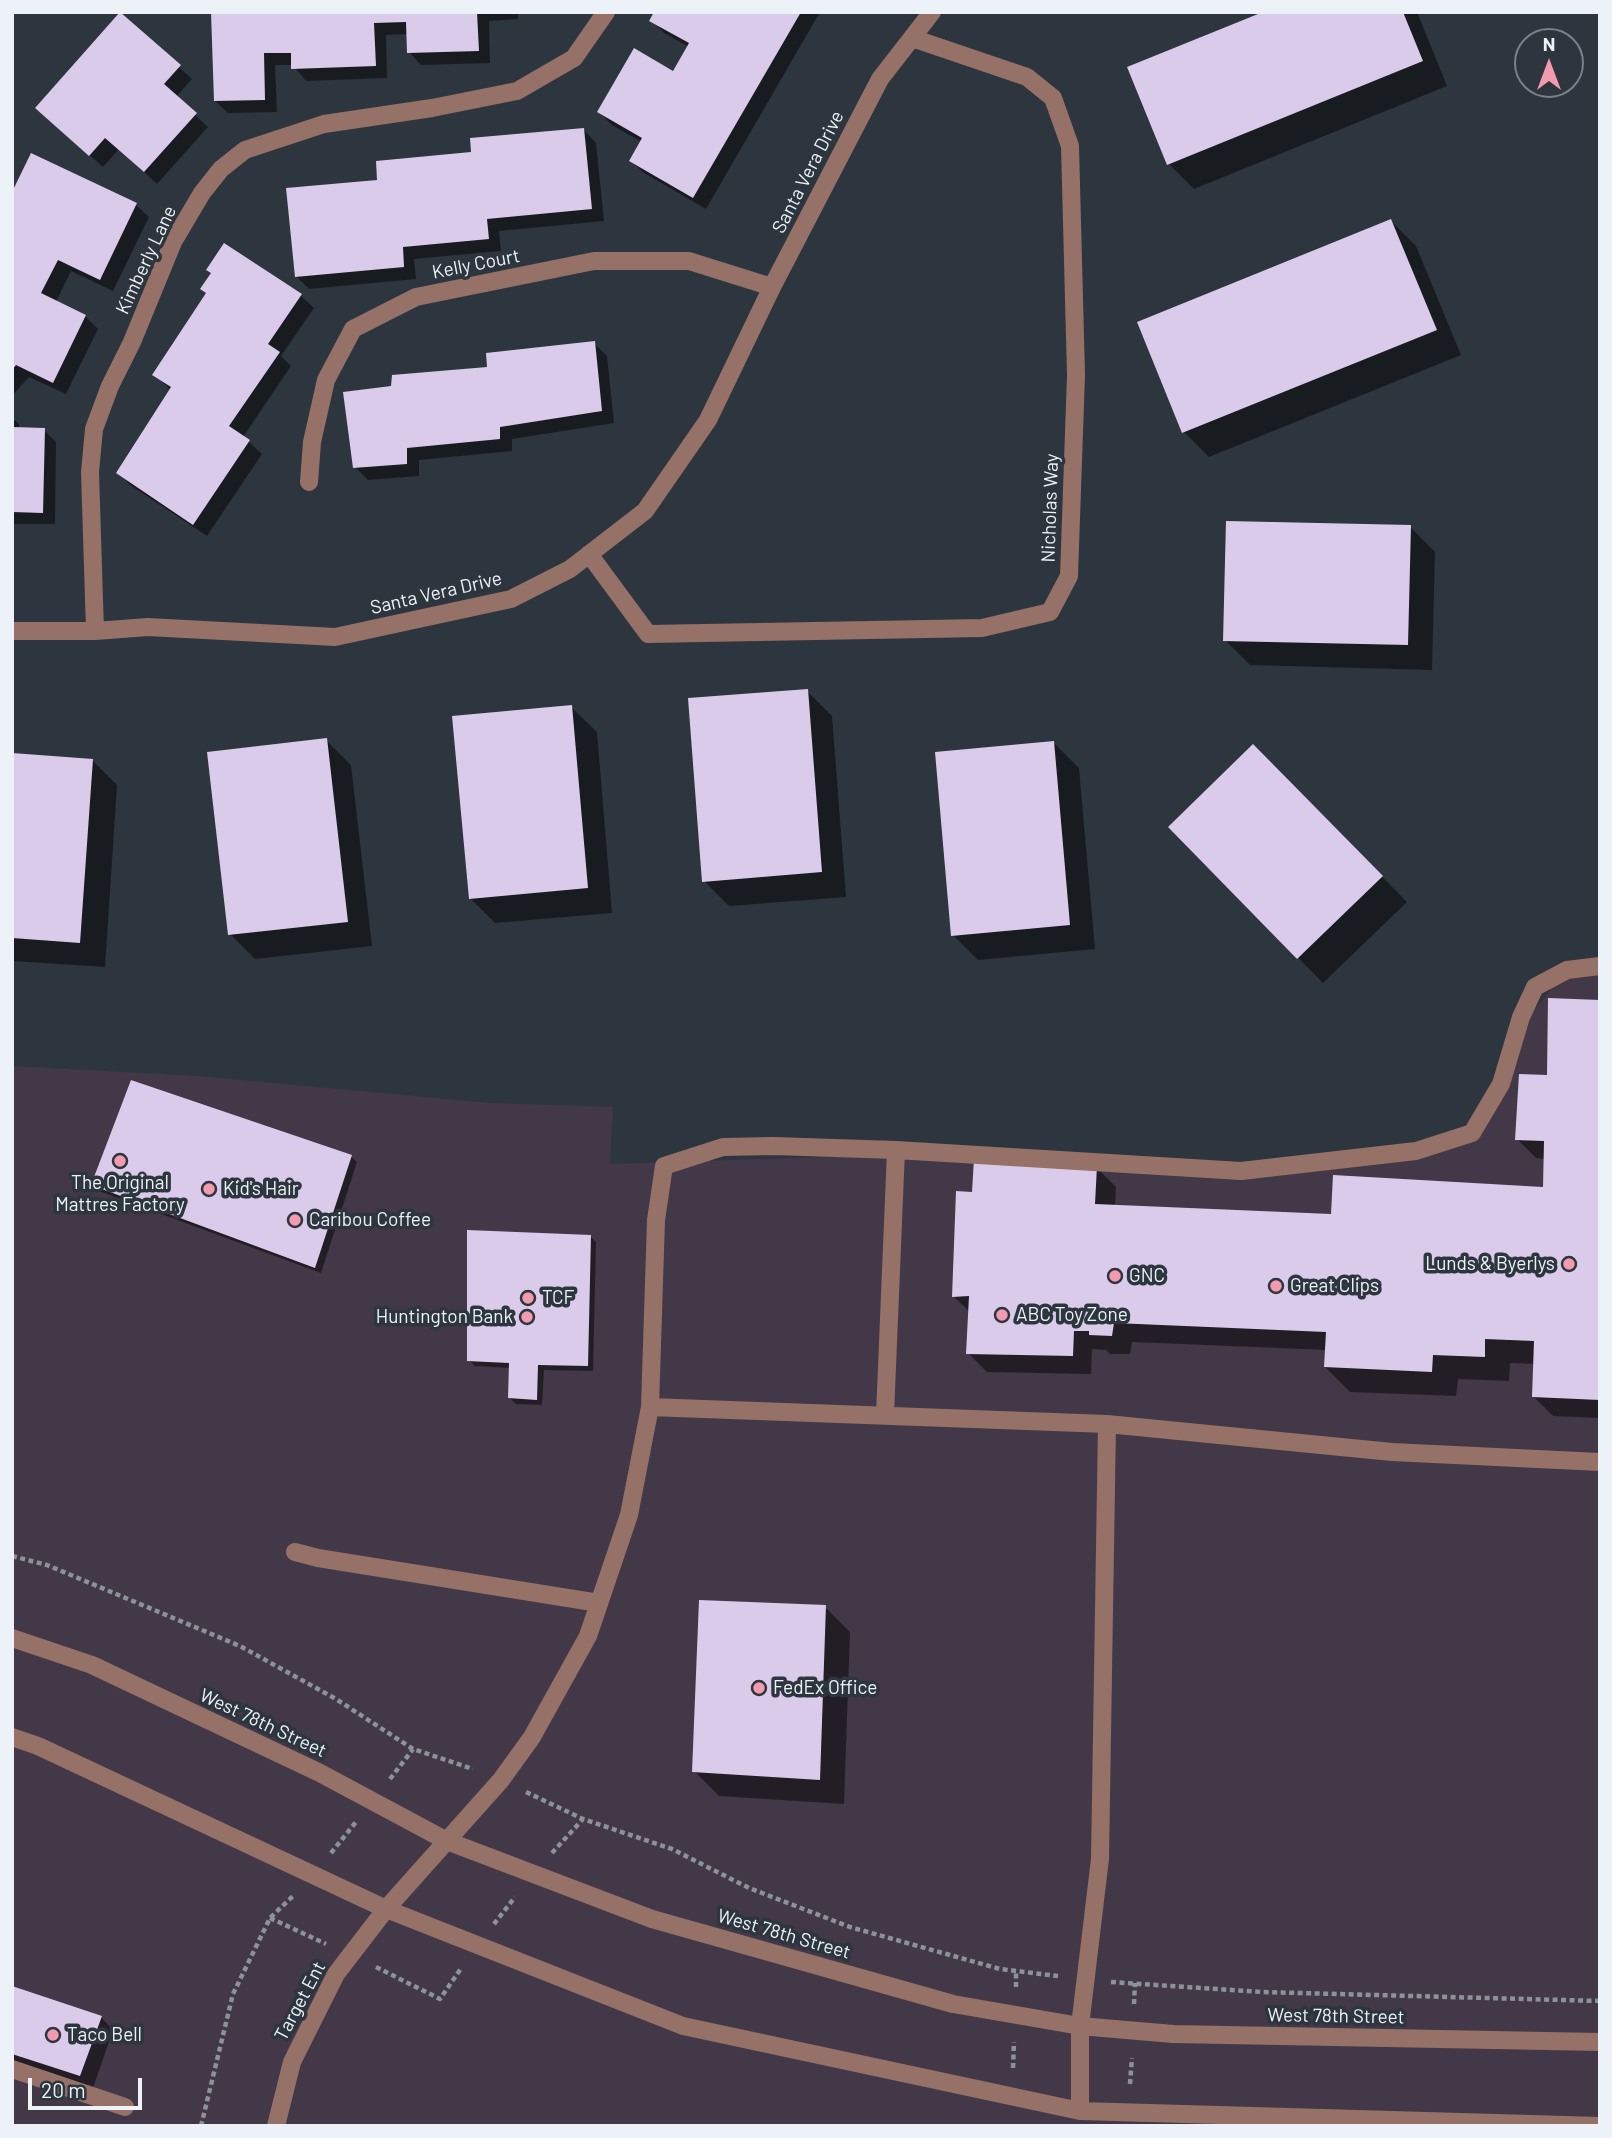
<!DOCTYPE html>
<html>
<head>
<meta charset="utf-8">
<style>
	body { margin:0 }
	#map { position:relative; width:1612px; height:2138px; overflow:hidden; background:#2d363e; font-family:Barlow,sans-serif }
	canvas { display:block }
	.frame { position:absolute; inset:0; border:14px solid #edf2f8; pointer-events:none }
	.north { position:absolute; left:1514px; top:28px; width:70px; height:70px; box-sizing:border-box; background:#2d363e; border:2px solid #7a8188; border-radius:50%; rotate:0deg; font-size:19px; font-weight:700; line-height:28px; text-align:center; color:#edf2f8 }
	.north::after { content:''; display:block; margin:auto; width:24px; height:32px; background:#f29aaf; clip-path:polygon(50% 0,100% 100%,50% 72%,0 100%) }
	.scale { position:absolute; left:28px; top:2078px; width:114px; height:32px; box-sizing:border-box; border:4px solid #edf2f8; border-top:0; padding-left:9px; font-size:21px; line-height:24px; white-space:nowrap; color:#edf2f8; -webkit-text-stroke:5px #2d363e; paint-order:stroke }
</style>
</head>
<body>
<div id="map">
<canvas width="1612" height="2138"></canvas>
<div class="frame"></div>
<div class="north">N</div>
<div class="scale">20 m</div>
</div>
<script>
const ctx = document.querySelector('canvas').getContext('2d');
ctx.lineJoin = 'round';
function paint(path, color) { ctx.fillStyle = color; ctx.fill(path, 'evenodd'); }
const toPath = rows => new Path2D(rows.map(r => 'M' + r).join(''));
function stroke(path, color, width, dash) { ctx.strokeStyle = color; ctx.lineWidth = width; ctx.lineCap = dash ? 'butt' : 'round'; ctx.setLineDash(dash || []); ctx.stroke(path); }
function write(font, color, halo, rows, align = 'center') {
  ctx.font = font + ' Barlow,sans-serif'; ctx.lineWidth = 7; ctx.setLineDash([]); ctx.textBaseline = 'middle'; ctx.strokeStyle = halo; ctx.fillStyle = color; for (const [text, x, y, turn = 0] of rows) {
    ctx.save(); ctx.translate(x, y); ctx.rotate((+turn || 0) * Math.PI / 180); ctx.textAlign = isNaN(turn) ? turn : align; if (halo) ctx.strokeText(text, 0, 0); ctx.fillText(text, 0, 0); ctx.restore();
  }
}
const commercial = toPath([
	[1600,966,1600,2126,12,2126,12,1066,197,1076,490,1103,613,1107,610,1164,946,1153,1241,1171,1472,1133,1520,1027,1567,970]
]);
const shadow = toPath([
	[212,12,518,12,518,19,489,21,490,63,421,65,409,52,408,34,386,35,387,78,306,81,293,65,275,65,277,112,228,113,215,101],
	[656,12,820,12,706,209,644,173,631,161,642,142,612,125,599,112,674,74,689,47,664,33,652,20],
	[1268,12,1417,12,1447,86,1194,189,1169,164],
	[120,14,192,79,176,97,208,127,157,184,119,149,103,167,50,120],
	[584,130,596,143,604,221,499,231,501,251,414,259,416,279,309,289,296,276,379,181,473,154],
	[12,196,136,205,149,217,113,291,71,271,56,302,85,316,98,329,66,394,29,377,12,396],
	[1391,221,1416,246,1461,355,1209,457,1184,432],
	[225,245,301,296,314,308,281,356,291,366,243,437,262,454,207,536,130,485,118,472,171,390,154,374,207,294,212,275,208,270],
	[594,343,607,356,614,423,512,439,512,451,419,460,419,476,368,480,355,467,393,388,488,369],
	[12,418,19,424,19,429,44,430,56,442,55,524,12,524],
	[1410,527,1435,552,1432,670,1250,665,1225,640],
	[807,691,832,716,846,897,729,906,704,881],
	[571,707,597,732,612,913,495,923,470,898],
	[326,740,351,765,372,946,255,959,230,934],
	[1054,743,1079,768,1095,949,978,960,953,935],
	[1253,746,1407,902,1323,983,1170,827],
	[12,755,92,760,117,785,105,967,12,961],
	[1600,1001,1600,1418,1553,1416,1534,1397,1536,1364,1510,1363,1509,1381,1458,1379,1456,1396,1350,1392,1325,1367,1327,1350,1132,1342,1130,1354,1110,1354,1106,1350,1092,1349,1091,1374,987,1372,968,1353,970,1312,953,1296,974,1194,1097,1168,1116,1187,1115,1206,1330,1216,1544,1188,1545,1159,1536,1158,1517,1139,1549,1077],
	[351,1157,357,1162,321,1273,99,1191,93,1185],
	[590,1236,596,1242,593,1371,544,1370,542,1405,516,1404,510,1398,510,1368,475,1366,469,1360],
	[825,1607,850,1632,844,1804,719,1796,694,1771],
	[12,1988,101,2017,113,2030,93,2088,12,2062]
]);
const building = toPath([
	[120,12,181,65,164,84,197,113,144,172,105,138,89,156,35,108],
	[211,12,477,12,479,51,407,53,406,22,374,23,376,66,291,69,291,53,264,53,265,100,214,101],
	[654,12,801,12,693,198,629,161,642,138,597,112,634,48,673,71,689,43,649,21],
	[1263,12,1403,12,1423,61,1167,165,1127,67],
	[584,128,592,209,487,219,489,239,403,247,404,267,295,277,286,188,377,180,376,161,471,152,470,138],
	[31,153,137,203,100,280,58,260,41,293,86,315,53,383,16,365,12,370,12,192],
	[1391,219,1437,330,1182,433,1137,322],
	[224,243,302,294,268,344,280,352,229,426,250,440,193,525,116,473,171,387,152,375,206,293,200,289,211,273,206,270],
	[595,341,602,411,500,427,500,439,407,448,407,464,353,468,343,392,391,386,392,375,487,367,486,353],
	[12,427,45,428,43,513,12,512],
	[1226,521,1411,525,1408,645,1223,641],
	[808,689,822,872,702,882,688,698],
	[572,705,588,888,469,899,452,716],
	[327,738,348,922,228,935,207,752],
	[1054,741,1070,925,951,936,935,752],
	[1253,744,1383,876,1297,959,1168,827],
	[12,753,93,759,80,943,12,938],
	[1548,998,1600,1000,1600,1400,1532,1397,1534,1341,1485,1339,1485,1357,1433,1355,1432,1372,1324,1367,1326,1332,1114,1323,1112,1336,1089,1335,1089,1331,1074,1331,1073,1356,966,1354,969,1296,952,1297,956,1191,972,1192,974,1159,1097,1166,1095,1204,1331,1214,1333,1175,1543,1187,1544,1141,1515,1140,1519,1074,1547,1075],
	[131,1080,352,1155,315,1268,91,1185],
	[467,1230,591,1235,588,1366,538,1365,537,1400,508,1398,509,1363,467,1361],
	[699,1600,826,1605,820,1780,692,1772],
	[12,1986,102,2016,80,2076,12,2054]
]);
const path = toPath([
	[12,1556,47,1565,240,1646,336,1699,413,1749,473,1769],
	[390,1779,413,1749],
	[526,1792,583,1819,672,1849,749,1888,850,1927,1000,1969,1058,1976],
	[331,1853,356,1822],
	[552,1853,583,1819],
	[270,1918,326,1944],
	[494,1924,515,1897],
	[376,1967,440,1999,462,1967],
	[1111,1982,1262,1992,1600,2001],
	[1016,1987,1016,1971],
	[1134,2004,1135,1983],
	[1013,2068,1014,2042],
	[1130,2084,1132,2058],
	[201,2126,233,1994,270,1918,293,1896]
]);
const minor = toPath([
	[309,482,312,442,326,380,353,329,416,297,594,261,689,261,772,287],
	[589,554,648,634,982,628,1050,612,1069,576,1076,375,1070,146,1053,98,1027,77,912,38],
	[12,631,95,631,148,627,335,637,511,599,570,569,645,511,708,420,772,287,880,79,932,12],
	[95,631,90,472,94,429,110,386,132,342,173,242,202,193,221,169,245,150,324,124,432,108,517,91,574,58,606,12],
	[650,1407,1107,1424,1392,1452,1600,1462],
	[885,1415,896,1150],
	[295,1552,318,1558,599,1603],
	[12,1638,92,1665,320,1773,447,1841,652,1919,953,2004,1080,2026,1173,2034,1600,2042],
	[12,1737,38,1746,386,1909,683,2026,1080,2111,1600,2126],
	[12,2069,125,2107],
	[1080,2111,1080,2026,1100,1859,1107,1424],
	[276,2126,292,2062,336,1974,386,1909,501,1780,532,1737,588,1636,629,1515,650,1407,656,1220,664,1166,723,1147,774,1146,896,1150,1241,1171,1416,1151,1472,1133,1501,1084,1521,1017,1535,987,1567,970,1600,966]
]);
const markers = [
	[120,1161,7,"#f29aaf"],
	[209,1189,7,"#f29aaf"],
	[295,1220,7,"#f29aaf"],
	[1569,1264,7,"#f29aaf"],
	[1115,1276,7,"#f29aaf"],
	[1276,1286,7,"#f29aaf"],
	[528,1298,7,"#f29aaf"],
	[1002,1315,7,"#f29aaf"],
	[527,1317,7,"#f29aaf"],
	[759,1688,7,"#f29aaf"],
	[53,2035,7,"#f29aaf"]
];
const streetNames = [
	["Santa Vera Drive",808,172,-63],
	["Kimberly Lane",146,260,-65],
	["Kelly Court",476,264,-11],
	["Nicholas Way",1050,508,-88],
	["Santa Vera Drive",436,593,-13],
	["West 78th Street",263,1723,25],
	["West 78th Street",784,1934,16],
	["Target Ent",300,2001,-62],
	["West 78th Street",1336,2016,1]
];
const poiNames = [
	["The Original",120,1183,"center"],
	["Mattres Factory",120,1205,"center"],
	["Kid's Hair",223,1189],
	["Caribou Coffee",309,1220],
	["Lunds & Byerlys",1555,1264,"right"],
	["GNC",1129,1276],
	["Great Clips",1290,1286],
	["TCF",542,1298],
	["ABC Toy Zone",1016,1315],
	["Huntington Bank",513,1317,"right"],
	["FedEx Office",773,1688],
	["Taco Bell",67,2035]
];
paint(commercial, '#433847');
paint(shadow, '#0007');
paint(building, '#dbcbea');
stroke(path, '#8b9299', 4.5, [5, 3.5]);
stroke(minor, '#957168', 18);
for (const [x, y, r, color] of markers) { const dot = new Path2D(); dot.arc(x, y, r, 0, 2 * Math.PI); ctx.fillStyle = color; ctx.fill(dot); stroke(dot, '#2d363e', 2.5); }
write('19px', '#edf2f8', '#2d363e', streetNames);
write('19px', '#edf2f8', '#2d363e', poiNames, 'left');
</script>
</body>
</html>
